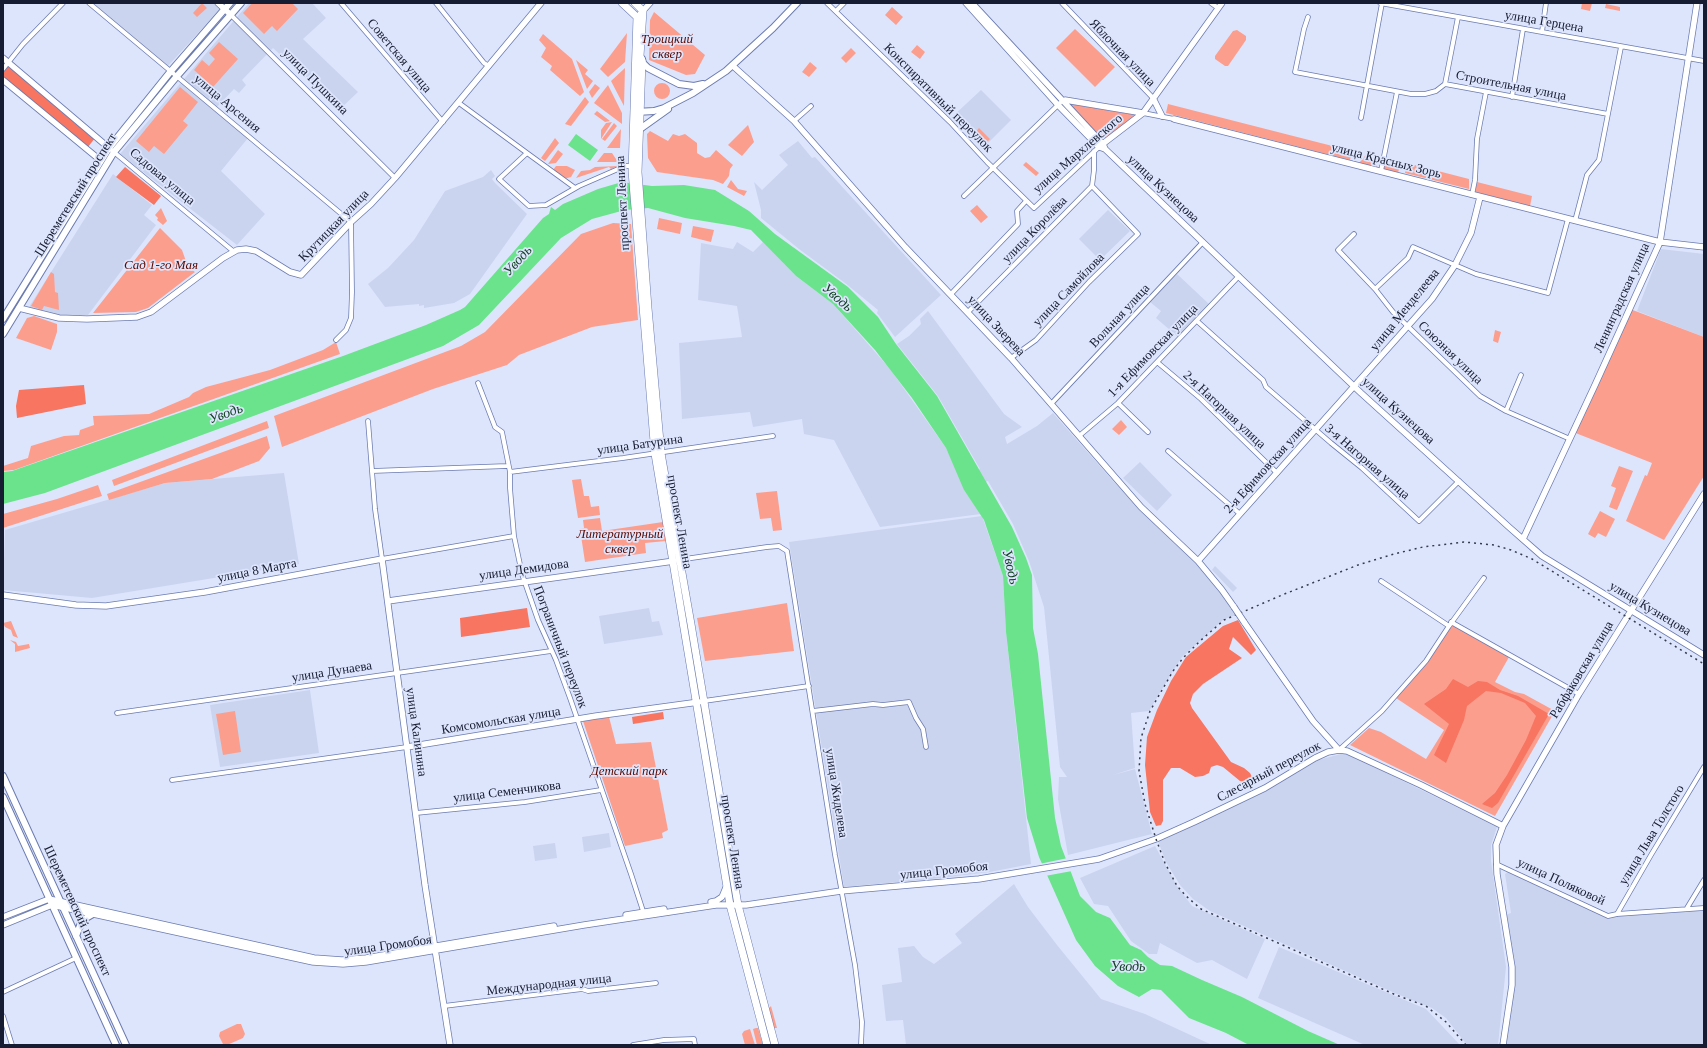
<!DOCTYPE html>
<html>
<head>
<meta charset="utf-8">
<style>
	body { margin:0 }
	#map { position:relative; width:1707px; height:1048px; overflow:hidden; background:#dde5fd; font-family:Georgia,serif }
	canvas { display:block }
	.frame { position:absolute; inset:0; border:4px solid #161c31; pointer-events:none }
</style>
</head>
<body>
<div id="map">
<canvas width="1707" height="1048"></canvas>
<div class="frame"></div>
</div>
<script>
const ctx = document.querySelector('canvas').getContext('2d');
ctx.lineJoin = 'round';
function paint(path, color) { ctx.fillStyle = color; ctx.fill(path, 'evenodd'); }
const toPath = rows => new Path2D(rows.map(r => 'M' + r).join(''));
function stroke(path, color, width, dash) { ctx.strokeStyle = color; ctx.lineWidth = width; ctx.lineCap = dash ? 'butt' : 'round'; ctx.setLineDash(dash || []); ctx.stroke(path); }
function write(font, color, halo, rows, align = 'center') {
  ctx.font = font + ' Georgia,serif'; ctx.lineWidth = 3.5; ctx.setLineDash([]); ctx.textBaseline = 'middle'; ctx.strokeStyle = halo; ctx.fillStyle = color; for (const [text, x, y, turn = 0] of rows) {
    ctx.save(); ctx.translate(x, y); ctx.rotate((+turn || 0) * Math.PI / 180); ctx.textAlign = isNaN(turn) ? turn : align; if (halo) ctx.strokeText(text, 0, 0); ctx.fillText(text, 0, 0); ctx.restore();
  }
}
const built = toPath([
	[92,3,217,3,222,7,167,67],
	[249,3,312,3,326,18,303,39,358,92,339,110,273,48,242,80,246,85,239,93,234,89,214,110,248,138,221,171,265,214,237,245,120,154],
	[981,90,1011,120,982,149,952,117],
	[798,141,812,158,815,157,941,295,895,337,877,313,878,310,845,283,799,249,761,218,761,210,754,182,762,190,788,165,779,155],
	[491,170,495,176,492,179,495,183,527,214,470,294,454,303,424,308,424,305,419,306,419,304,385,307,368,284,388,268,414,240,445,191,483,177],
	[113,174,152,205,144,215,156,225,88,315,58,315,29,307],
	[1108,210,1130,231,1100,260,1079,239],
	[737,242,753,252,763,242,796,276,833,304,890,369,946,448,960,478,980,469,938,396,897,344,909,336,921,324,920,319,928,311,1004,414,1022,427,1005,437,1007,444,1037,426,1053,413,1114,482,1196,560,1238,614,1223,620,1182,657,1173,671,1149,711,1131,713,1135,768,1113,775,1135,769,1152,834,1068,855,1058,799,1059,777,1067,777,1060,767,1044,607,1029,561,1013,524,988,481,964,490,981,514,880,527,834,440,804,434,802,419,753,427,750,412,682,419,679,343,742,337,737,306,698,300,701,243,733,249],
	[1661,249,1704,254,1704,337,1637,311],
	[1177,274,1209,304,1178,337,1156,318,1161,311,1150,302],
	[1140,462,1172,495,1157,511,1123,478],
	[284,473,299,564,92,598,3,590,5,530,165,483],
	[982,516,1003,576,1006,632,1031,864,990,872,942,878,844,887,789,542],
	[1215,566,1237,588,1233,592,1212,570],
	[649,608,652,622,659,621,663,635,604,644,599,616],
	[310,690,319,753,220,767,210,705],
	[1341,754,1348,754,1497,827,1491,845,1491,861,1506,967,1498,1045,1467,1045,1446,1018,1432,1008,1397,994,1210,911,1193,899,1180,885,1166,862,1158,841,1266,791,1318,760],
	[609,833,611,847,584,852,582,837],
	[555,843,557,858,535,861,533,846],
	[1155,846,1177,886,1192,906,1265,939,1247,979,1212,960,1197,963,1160,943,1157,954,1149,954,1131,941,1108,906,1094,904,1080,878],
	[1509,871,1608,917,1617,915,1704,909,1704,1045,1505,1045,1513,983,1505,915,1511,913,1505,874],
	[1014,884,1028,907,1057,945,1101,999,1145,1014,1212,1045,906,1045,903,1020,886,1021,882,985,902,982,898,948,914,946,923,957,934,964,962,943,955,934],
	[1279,947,1426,1009,1460,1045,1365,1045,1258,998]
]);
const green = toPath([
	[202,3,207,8,197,17,193,13],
	[252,3,292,3,298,9,277,31,272,26,264,34,243,13],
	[1582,3,1592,3,1590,11,1581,9],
	[1606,4,1620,7,1620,11,1605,8],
	[892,7,903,17,896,25,885,15],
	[654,12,705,55,695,74,686,75,649,60,650,20],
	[1075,29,1115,67,1095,87,1056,48],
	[1237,30,1246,36,1246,40,1228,66,1225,66,1215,59,1215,56,1233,31],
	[627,33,625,62,608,77,600,69],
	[543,34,572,59,584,92,580,96,550,70,552,66,541,57,546,48,539,40],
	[219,42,238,59,213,87,194,70,202,60,209,66,215,59,209,53],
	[917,45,925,52,920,59,911,52],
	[851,48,856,53,846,63,841,58],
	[576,60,588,70,585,74,593,81,587,89],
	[810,62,817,68,809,77,802,72],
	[625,68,624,106,611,81],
	'654 91a8 8 0 1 1 16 0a8 8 0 1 1-16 0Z',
	[595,84,600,88,592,98,589,92],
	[608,85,622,113,622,124,594,103],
	[180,87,198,102,183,121,188,125,164,154,154,146,149,152,136,141],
	[585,97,589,102,571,126,565,124],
	[1071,104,1135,115,1130,123,1115,133,1106,138,1098,138,1070,107],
	[1168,104,1352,151,1350,160,1166,113],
	[597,111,610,121,605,122,594,114],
	[612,122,601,139,601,130,606,123],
	[614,123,617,126,605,141,602,139],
	[748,125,754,142,742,156,728,145],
	[979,128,990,139,983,146,973,135],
	[621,129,620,148,607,148],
	[650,131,668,141,673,134,679,136,685,134,697,143,697,153,705,158,710,157,716,150,733,165,730,169,729,176,723,184,713,180,657,172,648,158,647,134],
	[555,138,559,143,545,161,541,158],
	[558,150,563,154,556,163,548,164],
	[604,153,612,153,618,162,597,162],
	[1366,155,1378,159,1376,168,1359,163],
	[1026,162,1039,173,1036,176,1023,165],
	[1407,163,1469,179,1469,189,1405,173],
	[1382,164,1399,169,1398,173,1381,169],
	[556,166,567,166,575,170,571,177,564,179,553,170],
	[618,166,611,169,609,167,576,178,581,171,590,170,595,167],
	[731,180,738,189,747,191,744,196,727,187],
	[1477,182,1532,196,1530,206,1475,192],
	[977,205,988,217,981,223,970,211],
	[161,208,167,221,163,225,157,220,158,218,155,215],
	[659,218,682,223,680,234,657,229],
	[613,223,631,224,638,320,592,327,519,355,507,365,433,389,282,447,274,416,461,346,485,332,581,234],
	[693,226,714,230,711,242,691,237],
	[160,228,182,250,188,267,195,272,148,308,136,312,93,313],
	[51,272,54,274,55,292,58,293,59,310,44,306,42,310,31,306],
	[1630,309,1704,337,1704,476,1664,540,1626,521,1645,475,1647,476,1652,463,1573,432],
	[34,316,57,324,57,332,51,350,16,338,27,318],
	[1495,330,1501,332,1498,343,1493,341],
	[336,342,340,354,14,470,3,471,3,466,28,458,31,446,64,436,79,435,80,430,94,425,93,416,149,414,189,397,193,393,206,387,270,370,323,350],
	[1121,420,1127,427,1119,435,1112,429],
	[267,421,269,428,114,486,112,480],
	[267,436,270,448,259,461,212,479,165,483,109,500,107,494],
	[1619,466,1633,471,1617,510,1609,507,1616,488,1611,486],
	[581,479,584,496,589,496,591,507,599,506,600,515,578,518,572,480],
	[98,485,102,496,3,528,3,514,57,499],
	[777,491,782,530,773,531,771,518,760,519,756,493],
	[1600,511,1615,519,1606,537,1598,533,1595,538,1588,534],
	[600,518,602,531,663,522,666,541,645,543,646,553,585,562,580,529,584,528,583,520],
	[787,603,794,651,705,661,697,618],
	[11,621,18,638,13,636,11,630,5,627,3,623],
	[1455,625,1509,657,1495,682,1515,692,1524,694,1555,711,1495,816,1350,745,1369,728,1381,732,1426,759,1444,730,1396,698,1426,662,1449,626],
	[10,640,16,642,18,646,29,644,30,648,15,652,15,644],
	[235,711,241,752,223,755,216,714],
	[609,717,616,744,651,742,668,830,662,833,663,838,625,846,583,721],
	[771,1006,777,1028,773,1028,768,1009],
	[237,1024,241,1024,245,1034,243,1038,227,1045,223,1044,219,1036,220,1032],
	[756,1028,758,1028,763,1045,757,1045,753,1029],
	[750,1029,755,1045,745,1045,742,1034,744,1031]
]);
const forest = toPath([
	[9,64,95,138,88,147,3,77,3,70],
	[125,167,161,196,154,205,116,177],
	[84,385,86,404,17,418,16,406,19,390],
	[527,608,530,627,461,637,460,618],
	[1238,620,1256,650,1251,655,1233,637,1229,649,1242,658,1203,684,1193,694,1190,703,1192,708,1231,762,1244,768,1250,773,1253,779,1248,783,1240,781,1223,767,1217,765,1211,767,1209,773,1203,776,1195,777,1180,768,1171,768,1163,780,1163,821,1161,825,1156,826,1150,812,1145,765,1147,737,1157,710,1171,681,1186,657,1223,626],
	[1453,679,1468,687,1478,681,1487,682,1500,690,1518,696,1549,714,1498,803,1492,808,1482,804,1495,793,1507,775,1526,740,1536,716,1525,703,1501,693,1486,691,1467,706,1464,720,1446,763,1434,755,1449,724,1424,704,1446,689],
	[663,712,664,719,633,724,632,717]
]);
const water = toPath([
	[576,134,598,150,590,161,568,145],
	[622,182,652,186,684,185,715,190,749,211,775,234,848,287,878,317,896,344,937,396,1012,527,1026,558,1032,575,1033,628,1038,654,1055,818,1061,846,1080,896,1096,912,1110,918,1130,945,1141,950,1148,957,1160,965,1172,966,1202,980,1242,997,1308,1031,1340,1045,1249,1045,1226,1033,1189,1018,1161,990,1152,989,1139,997,1118,986,1095,966,1076,940,1039,857,1027,818,1006,632,1003,576,984,520,964,490,946,448,912,398,875,350,833,304,796,276,751,230,734,226,685,218,648,208,625,210,592,219,561,238,479,325,443,346,45,493,3,504,3,472,12,471,343,356,426,325,460,310,465,307,543,218,549,214,551,207,555,210,563,204,598,189]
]);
const pier = toPath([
	[1068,858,1072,871,1045,876,1039,864]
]);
const street = toPath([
	[89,3,351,222,352,292,351,318,346,330,336,340],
	[341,3,443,122],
	[436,3,484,63,489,66],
	[827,3,950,122,987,162,1034,208,1099,147],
	[1062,3,1153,98],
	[1211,3,1218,8],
	[1380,3,1704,61],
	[836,11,844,3],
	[231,15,395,178],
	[1308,17,1304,29,1295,72,1411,94,1425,94,1436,91,1445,84,1608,114],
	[1542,32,1546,3],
	[3,69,23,44,63,3],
	[1445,84,1458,17],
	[1512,97,1523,29],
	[459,103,527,153],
	[1143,113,1174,119],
	[1361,118,1382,3],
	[794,121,811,106],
	[109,148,233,251],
	[1381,171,1397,92],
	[575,188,527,153,499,179,529,206,546,205,579,186,625,166,632,166],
	[1472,195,1475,180,1477,139,1486,92],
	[964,196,1060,103],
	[1575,221,1587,175,1599,160,1621,47],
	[1354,234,1338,250,1375,289,1393,312,1480,396,1506,411,1570,439],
	[1375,289,1408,258,1413,247,1476,274,1548,293,1568,219],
	[951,294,1018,224,1017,211,1026,201],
	[968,312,1092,186,1094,170,1094,151],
	[1197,321,1263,380,1266,387,1331,443,1362,468,1419,521,1459,481],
	[1011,358,1036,340,1089,282,1138,234,1092,186],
	[1157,362,1201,399,1277,473],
	[478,383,495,427,502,432,510,472,510,488,514,536,522,574,538,620,556,660,570,698,631,874,644,914],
	[1118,403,1148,432],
	[1051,404,1203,242],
	[1506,411,1521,375],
	[368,421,375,509,382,559,514,536],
	[1079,436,1118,403,1239,276],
	[1168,451,1240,514],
	[372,471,507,466],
	[510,472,623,458,773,436],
	[678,560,767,547,779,546,787,551,835,855,855,965,862,1022,861,1045],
	[1381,581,1449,626],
	[1451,622,1579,694],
	[704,701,809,686],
	[813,711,873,704,883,705,909,702,916,718,923,729,926,747],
	[117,713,551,651],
	[1339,750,1382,711,1426,661,1449,626,1484,578],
	[172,780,407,747],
	[416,813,525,802,601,790],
	[1496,864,1608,916,1617,914,1704,908],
	[1687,908,1704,880],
	[1617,914,1651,855,1704,767],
	[3,992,76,958],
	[444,1006,582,989,588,991,656,983],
	[3,1016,12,1045],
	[633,1045,664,1040,694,1039,695,1045]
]);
const secondary = toPath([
	[218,3,231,15],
	[966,3,1058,105,1099,147,1105,149],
	[972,3,1103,144,1105,149,1361,393,1510,528,1542,556,1704,655],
	[640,14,650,3],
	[3,58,109,148],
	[733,66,794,121,905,247,1011,358,1141,507,1198,561,1222,590,1234,607],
	[3,80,100,160],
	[1153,98,1162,116],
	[1062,101,1065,100,1143,113],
	[1174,119,1660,242,1704,247],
	[1100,146,1143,113,1222,3],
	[19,308,59,318,87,319,137,317,151,312,223,258,237,250,246,249,256,251,290,272,301,275,351,222,371,204,395,178,541,3],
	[1523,539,1595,385,1660,242,1697,3],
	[1198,561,1432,299,1455,265,1471,233,1480,197],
	[3,595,76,605,106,606,205,592,382,559,425,885,450,1045],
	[388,601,674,561],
	[1244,622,1313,721,1339,750],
	[407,747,596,716,699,702],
	[711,902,716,901,722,897,727,885],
	[626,915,664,909],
	[3,917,49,899,314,958,342,960,366,958,554,926],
	[3,925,52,905,313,962,343,964,366,962,584,925,716,905,746,905,841,891,979,879,1099,859,1156,839,1194,822,1265,788,1315,758,1328,752,1339,750,1347,751,1421,785,1503,826],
	[1503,1045,1512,985,1512,967,1497,874,1496,845,1503,826,1579,694,1704,494]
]);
const primary = toPath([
	[642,59,643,63,648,68,679,84,694,86,703,84],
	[636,112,654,111,664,108,693,93,726,71,773,28,797,3],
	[640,129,668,109],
	[3,319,109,148,171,71,230,3],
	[3,334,114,152,177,76,241,3],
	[3,776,126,1045],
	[3,797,116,1045],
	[76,936,81,923,86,918,93,914]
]);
const highway = toPath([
	[622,3,637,17,632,171,655,454,730,905,767,1045],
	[635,3,643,11,640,56,642,61,638,172,648,308,661,453,691,624,738,905,775,1045]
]);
const rail = toPath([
	[1466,1045,1446,1022,1426,1006,1396,995,1201,909,1186,896,1177,886,1165,863,1156,839,1145,804,1139,771,1141,738,1150,711,1173,671,1183,658,1200,641,1224,620,1282,595,1358,565,1394,554,1423,547,1464,542,1494,545,1511,550,1532,559,1704,664]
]);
const secondaryBridge = toPath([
	[1234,607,1244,622]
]);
const streetNames = [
	["улица Герцена",1544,22,10],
	["Яблочная улица",1122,53,46],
	["Советская улица",399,56,50],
	["улица Пушкина",315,82,45],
	["Строительная улица",1511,86,11],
	["Конспиративный переулок",938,98,45],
	["улица Арсения",227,104,40],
	["улица Мархлевского",1078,154,-41],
	["улица Красных Зорь",1386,161,14],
	["Садовая улица",162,177,40],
	["улица Кузнецова",1163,189,43],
	["Шереметевский проспект",76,195,-58],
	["проспект Ленина",623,203,-93],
	["Крутицкая улица",334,226,-46],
	["улица Королёва",1035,230,-46],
	["улица Самойлова",1069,290,-46],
	["Ленинградская улица",1622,298,-66],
	["улица Менделеева",1405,310,-51],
	["Вольная улица",1120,316,-47],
	["улица Зверева",996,326,47],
	["1-я Ефимовская улица",1153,351,-46],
	["Союзная улица",1450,353,44],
	["2-я Нагорная улица",1224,410,43],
	["улица Кузнецова",1398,411,42],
	["улица Батурина",640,445,-8],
	["3-я Нагорная улица",1367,462,41],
	["2-я Ефимовская улица",1268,466,-48],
	["проспект Ленина",679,522,80],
	["улица Демидова",524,570,-8],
	["улица 8 Марта",257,571,-11],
	["улица Кузнецова",1650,609,31],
	["Пограничный переулок",560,647,69],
	["Рабфаковская улица",1582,670,-59],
	["улица Дунаева",332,672,-9],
	["Комсомольская улица",501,721,-9],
	["улица Калинина",416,732,82],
	["Слесарный переулок",1269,772,-28],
	["улица Семенчикова",507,792,-7],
	["улица Жиделева",836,793,81],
	["улица Льва Толстого",1652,835,-59],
	["проспект Ленина",732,842,81],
	["улица Громобоя",944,871,-6],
	["улица Поляковой",1561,882,25],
	["Шереметевский проспект",77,911,65],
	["улица Громобоя",388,946,-8],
	["Международная улица",549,985,-6]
];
const parkNames = [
	["Троицкий",667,40],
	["сквер",667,55],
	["Сад 1-го Мая",161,266],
	["Литературный",620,535],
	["сквер",620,550],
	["Детский парк",629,772]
];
const waterNames = [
	["Уводь",518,261,-48],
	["Уводь",837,298,41],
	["Уводь",226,414,-20],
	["Уводь",1010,567,77],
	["Уводь",1128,967]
];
paint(built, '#cbd4ee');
paint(green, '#fc9e8d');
paint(forest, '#f77561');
paint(water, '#6be38d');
paint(pier, '#dde5fd');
stroke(street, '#6b7baf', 5.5);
stroke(secondary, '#6b7baf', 7);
stroke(primary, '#6b7baf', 8);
stroke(highway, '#6b7baf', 8);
stroke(street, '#fff', 4);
stroke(secondary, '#fff', 5.5);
stroke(primary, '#fff', 6);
stroke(highway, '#fff', 7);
stroke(rail, '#343b50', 1.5, [2, 4]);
stroke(secondaryBridge, '#6b7baf', 7, []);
stroke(secondaryBridge, '#fff', 5.5);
write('13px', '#161c31', '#dde5fd', streetNames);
write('italic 13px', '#5c0902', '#dde5fd', parkNames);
write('italic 14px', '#104120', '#dde5fd', waterNames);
</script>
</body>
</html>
